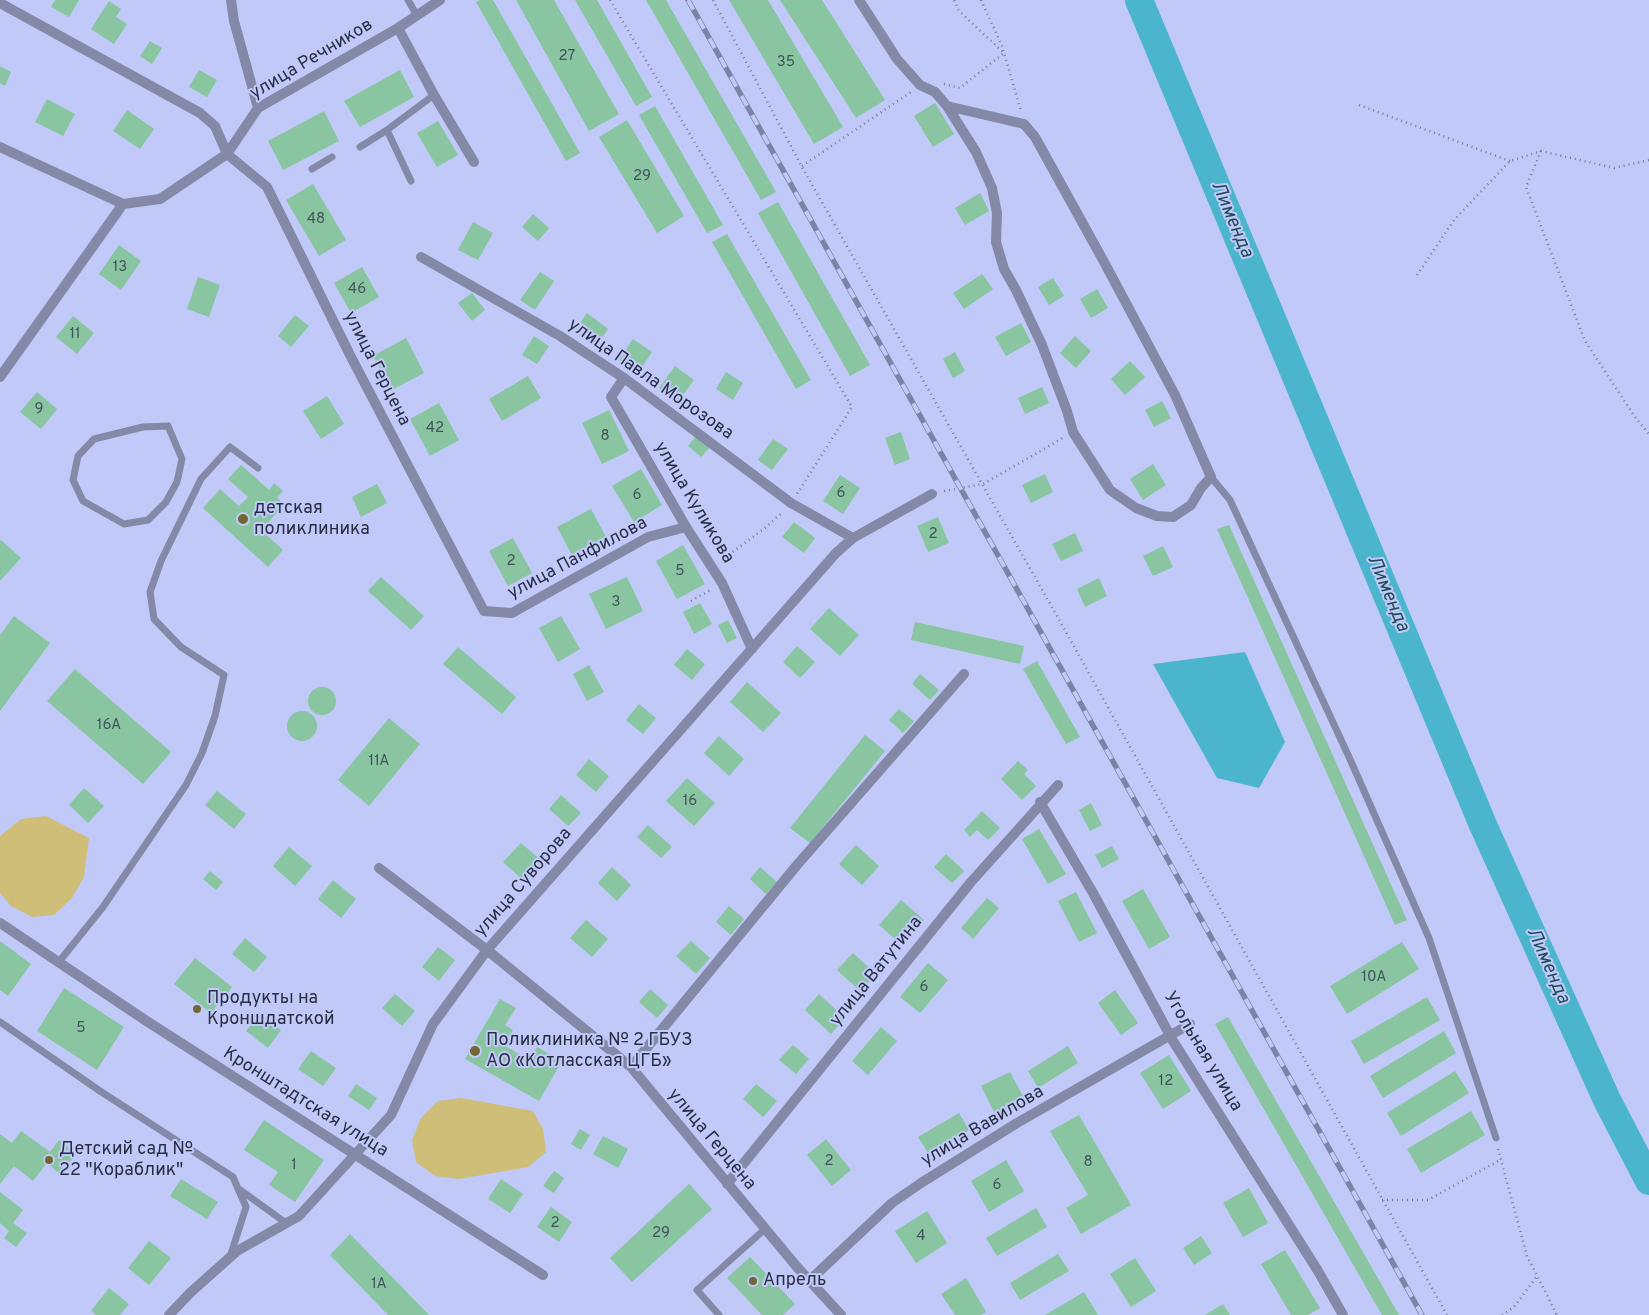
<!DOCTYPE html>
<html>
<head>
<meta charset="utf-8">
<style>
	body { margin:0 }
	canvas { display:block; background:#c0c9f8 }
</style>
</head>
<body>
<canvas width="1649" height="1315"></canvas>
<script>
const ctx = document.querySelector('canvas').getContext('2d');
ctx.lineJoin = 'round';
function paint(path, color) { ctx.fillStyle = color; ctx.fill(path, 'evenodd'); }
const toPath = rows => new Path2D(rows.map(r => 'M' + r).join(''));
function stroke(path, color, width, dash) { ctx.strokeStyle = color; ctx.lineWidth = width; ctx.lineCap = dash ? 'butt' : 'round'; ctx.setLineDash(dash || []); ctx.stroke(path); }
function write(font, color, halo, rows, align = 'center') {
  ctx.font = font + ' Overpass,sans-serif'; ctx.lineWidth = 4; ctx.setLineDash([]); ctx.textBaseline = 'middle'; ctx.strokeStyle = halo; ctx.fillStyle = color; for (const [text, x, y, turn = 0] of rows) {
    ctx.save(); ctx.translate(x, y); ctx.rotate((+turn || 0) * Math.PI / 180); ctx.textAlign = isNaN(turn) ? turn : align; if (halo) ctx.strokeText(text, 0, 0); ctx.fillText(text, 0, 0); ctx.restore();
  }
}
const green = toPath([
	[46,816,89,838,84,877,72,898,54,915,32,917,11,906,0,893,0,836,21,819],
	[461,1098,533,1111,543,1129,546,1152,528,1167,459,1179,435,1176,416,1162,412,1140,421,1118,438,1101]
]);
const water = toPath([
	[1245,652,1285,742,1259,788,1217,778,1153,664]
]);
const river = toPath([
	[1139,0,1483,825,1607,1100,1649,1181]
]);
const building = toPath([
	[55,0,79,0,69,17,51,7],
	[480,0,493,0,580,153,566,161,476,2],
	[516,0,554,0,619,114,589,131],
	[575,0,597,0,652,97,636,106],
	[646,0,666,0,776,192,761,200],
	[729,0,768,0,843,127,814,144],
	[780,0,822,0,885,100,856,118],
	[109,1,121,9,116,17,127,24,114,44,91,29],
	[150,41,162,48,152,64,140,56],
	[0,66,11,72,5,86,0,83],
	[199,70,217,80,207,97,189,87],
	[400,70,414,97,360,127,344,101],
	[47,99,75,114,63,136,35,122],
	[935,103,954,134,933,147,914,116],
	[655,106,723,225,707,233,639,115],
	[127,110,154,129,140,149,113,131],
	[324,111,339,141,283,170,268,141],
	[627,120,684,216,657,233,599,137],
	[438,121,458,155,437,167,417,133],
	[313,184,346,240,319,256,286,200],
	[980,193,989,211,965,225,955,208],
	[778,202,870,365,850,376,758,213],
	[533,214,549,228,538,241,522,227],
	[473,222,493,233,478,260,458,250],
	[727,234,811,380,796,389,712,242],
	[119,245,141,261,121,290,99,274],
	[362,267,379,297,351,313,334,283],
	[540,272,554,281,535,310,520,300],
	[982,274,993,289,964,309,953,293],
	[198,277,220,285,209,317,187,309],
	[1053,278,1064,296,1049,305,1038,287],
	[1097,289,1108,308,1091,318,1080,299],
	[472,293,485,310,472,321,458,303],
	[587,313,608,329,596,346,574,331],
	[295,315,309,326,291,347,278,336],
	[73,316,94,333,77,354,56,337],
	[1021,323,1031,342,1006,356,995,337],
	[534,336,549,346,537,364,522,355],
	[1075,336,1091,351,1076,368,1060,353],
	[406,338,424,373,392,390,373,356],
	[633,339,652,352,638,373,619,360],
	[955,352,965,371,953,378,943,359],
	[1130,361,1145,377,1125,395,1111,379],
	[675,366,694,380,678,402,659,388],
	[726,372,743,383,733,400,716,389],
	[528,376,541,398,502,421,489,399],
	[1042,387,1049,403,1025,414,1018,398],
	[37,392,57,409,41,429,20,412],
	[327,396,344,424,321,439,303,411],
	[1162,401,1171,418,1154,427,1145,410],
	[439,403,459,440,430,456,410,419],
	[609,410,629,451,602,464,582,423],
	[901,432,910,459,895,465,885,438],
	[696,436,709,448,701,457,688,446],
	[773,439,788,449,772,470,758,460],
	[1153,464,1166,485,1143,500,1130,479],
	[241,465,269,490,274,483,283,491,277,498,285,504,261,530,283,550,268,567,203,508,220,489,239,506,248,497,228,479],
	[641,469,662,505,634,522,612,486],
	[1045,474,1053,492,1031,503,1022,485],
	[840,475,860,488,843,514,823,501],
	[377,484,387,503,361,517,352,497],
	[591,509,606,537,572,555,557,527],
	[938,517,949,543,928,552,917,526],
	[794,522,815,538,804,553,782,537],
	[1229,525,1407,920,1395,925,1217,529],
	[1075,533,1083,551,1061,561,1052,544],
	[513,538,532,573,508,586,489,551],
	[1,540,21,558,0,581,0,541],
	[683,545,705,584,677,599,656,561],
	[1163,546,1173,567,1153,576,1143,556],
	[381,577,424,616,411,630,368,591],
	[627,577,643,611,606,629,589,594],
	[1099,578,1107,596,1085,607,1077,589],
	[700,603,712,624,694,634,683,612],
	[829,608,859,635,840,656,810,629],
	[14,616,50,643,0,711,0,635],
	[561,616,580,649,558,662,539,628],
	[728,620,737,638,727,643,718,625],
	[915,622,1024,646,1020,664,911,640],
	[797,646,815,662,800,678,783,662],
	[458,647,516,697,502,714,443,664],
	[687,649,705,664,692,680,674,665],
	[1037,661,1080,737,1066,744,1023,669],
	[589,665,604,692,587,701,573,674],
	[75,669,171,752,143,784,47,701],
	[920,674,939,690,930,700,912,684],
	[747,682,781,713,763,732,730,702],
	'308 701a14 14 0 1 1 28 0a14 14 0 1 1-28 0Z',
	[639,704,656,718,643,734,626,720],
	[899,709,914,721,903,733,889,720],
	'287 726a15 15 0 1 1 30 0a15 15 0 1 1-30 0Z',
	[389,718,420,744,369,806,338,780],
	[865,735,885,751,810,843,790,828],
	[719,736,744,759,729,776,704,753],
	[589,759,609,776,596,792,576,775],
	[1018,761,1028,770,1024,774,1036,786,1022,800,1001,779],
	[687,778,715,803,694,826,666,801],
	[84,788,104,806,88,823,69,805],
	[217,791,246,814,234,829,205,805],
	[561,795,581,813,568,826,549,809],
	[1091,803,1102,825,1090,831,1079,810],
	[982,811,1000,828,988,840,977,830,970,837,964,830],
	[648,825,672,847,661,858,637,837],
	[1039,829,1066,874,1048,884,1022,839],
	[521,843,542,861,524,881,503,862],
	[856,845,879,866,862,885,839,864],
	[1112,846,1119,859,1102,868,1095,855],
	[289,847,312,866,295,886,273,866],
	[946,854,964,871,952,883,934,867],
	[612,867,631,885,617,901,598,883],
	[760,867,777,882,766,894,750,879],
	[210,871,223,882,216,890,203,879],
	[333,880,356,899,341,918,318,899],
	[1143,889,1170,937,1149,949,1122,901],
	[1076,892,1097,933,1079,942,1058,901],
	[987,898,999,908,973,939,961,928],
	[901,900,924,920,902,945,879,925],
	[729,906,744,919,731,935,716,922],
	[586,920,608,939,592,957,570,938],
	[245,938,267,957,254,972,232,954],
	[0,941,31,964,8,996,0,990],
	[691,941,710,958,696,974,676,956],
	[1402,942,1419,969,1347,1014,1330,986],
	[438,947,455,960,439,981,422,967],
	[853,953,876,974,860,991,837,970],
	[195,958,232,987,211,1013,174,984],
	[928,963,948,980,920,1013,900,997],
	[64,988,124,1027,97,1070,37,1031],
	[650,989,668,1005,657,1018,639,1002],
	[1115,990,1138,1023,1121,1035,1098,1003],
	[395,994,415,1011,402,1026,382,1008],
	[819,994,845,1018,831,1034,805,1010],
	[1427,997,1440,1020,1364,1064,1351,1041],
	[500,999,516,1008,505,1025,513,1030,504,1045,529,1060,537,1047,562,1061,539,1101,465,1059],
	[259,1014,281,1030,268,1048,246,1031],
	[1228,1017,1399,1315,1382,1315,1215,1024],
	[881,1027,897,1041,868,1075,852,1061],
	[1444,1031,1456,1053,1383,1098,1370,1076],
	[793,1045,809,1059,796,1074,779,1060],
	[1068,1046,1078,1063,1038,1088,1028,1071],
	[311,1051,336,1068,323,1086,298,1069],
	[1169,1055,1191,1091,1163,1109,1140,1073],
	[1455,1071,1469,1093,1401,1136,1387,1113],
	[1010,1072,1025,1100,995,1114,981,1086],
	[356,1084,377,1098,369,1110,348,1096],
	[756,1084,777,1101,763,1117,743,1099],
	[1471,1111,1485,1135,1421,1173,1407,1149],
	[959,1113,969,1130,928,1153,918,1137],
	[1079,1115,1131,1205,1081,1234,1066,1208,1088,1195,1050,1131],
	[264,1120,324,1160,295,1202,269,1185,278,1172,244,1150],
	[580,1129,590,1135,581,1150,571,1144],
	[21,1131,50,1152,59,1140,76,1154,60,1174,47,1163,33,1181,14,1166,0,1184,0,1134,12,1143],
	[603,1136,628,1149,618,1168,593,1154],
	[826,1139,851,1170,832,1186,807,1155],
	[1006,1160,1024,1191,989,1212,971,1181],
	[554,1171,564,1178,554,1193,543,1186],
	[181,1179,218,1202,207,1219,170,1196],
	[501,1179,523,1194,510,1213,488,1199],
	[689,1184,712,1209,632,1282,610,1258],
	[1249,1188,1268,1223,1243,1237,1223,1203],
	[0,1192,23,1210,13,1223,27,1233,16,1247,4,1238,9,1231,0,1223],
	[551,1207,572,1222,559,1242,537,1227],
	[1036,1208,1047,1227,997,1256,986,1238],
	[927,1211,947,1243,916,1263,895,1231],
	[350,1234,429,1315,388,1315,330,1255],
	[1201,1236,1212,1253,1194,1265,1183,1248],
	[149,1241,171,1258,149,1285,128,1268],
	[1285,1250,1320,1308,1308,1315,1291,1315,1261,1264],
	[1058,1254,1069,1271,1020,1300,1010,1283],
	[750,1257,795,1304,783,1315,762,1315,727,1278],
	[1135,1258,1156,1291,1131,1307,1110,1274],
	[966,1278,986,1312,981,1315,955,1315,941,1294],
	[109,1288,129,1304,120,1315,96,1315,91,1311],
	[1084,1292,1098,1315,1045,1315],
	[1223,1304,1230,1315,1205,1315]
]);
const path = toPath([
	[610,0,852,407,797,494],
	[713,0,802,167,1057,616,1447,1315],
	[981,0,1002,46,1021,111],
	[944,84,960,88,1004,53,959,11,954,0],
	[1359,105,1510,161],
	[1541,151,1526,187,1585,341,1635,417,1649,434],
	[802,166,911,92],
	[1417,275,1454,220,1510,161,1541,151,1614,168,1649,160],
	[944,491,983,484,1063,438],
	[723,562,723,559,765,528,783,512],
	[691,601,712,589],
	[1498,1149,1527,1256,1557,1315],
	[1382,1200,1428,1200,1500,1160],
	[1502,1315,1514,1307,1537,1276]
]);
const service = toPath([
	[408,0,416,14],
	[360,147,387,130],
	[312,169,332,157],
	[411,181,387,130,434,95],
	[168,426,182,459,177,482,166,502,148,520,124,524,83,501,73,480,78,456,94,439,143,427,168,426],
	[1211,477,1230,500,1349,757,1429,938,1496,1138],
	[58,963,103,907,186,785,202,753,215,716,224,675,181,647,154,619,150,592,161,561,201,479,230,447,258,468],
	[0,1022,100,1091,233,1177,246,1207,230,1257],
	[239,1189,286,1223],
	[719,1315,697,1290,765,1229]
]);
const minor = toPath([
	[231,0,234,21,258,108],
	[859,0,897,59,920,85,935,92,947,106,976,152,992,188,997,213,996,242,1004,269,1016,290,1042,345,1067,411,1073,432,1110,490,1136,508,1157,516,1173,517,1191,505,1201,488,1211,477,1175,395,1103,260,1035,137,1024,124,947,106],
	[0,3,200,113,215,126,227,154,267,187,350,355,484,611,512,613,648,537,686,527],
	[398,28,434,95,474,162],
	[0,147,123,204,160,199,227,154,258,108,398,28,440,0],
	[421,257,560,336,624,378,791,503,853,538],
	[0,377,123,204],
	[624,378,611,397,686,527,722,583,752,649],
	[1040,802,1093,893,1173,1041,1318,1271,1343,1315],
	[379,868,487,950,631,1067,797,1267,841,1315],
	[0,923,145,1020,543,1275],
	[631,1067,797,865,964,674],
	[727,1184,971,882,1058,785],
	[809,1281,892,1203,921,1183,1017,1123,1190,1024],
	[169,1315,191,1292,237,1251,299,1216,391,1115,433,1024,487,950,836,553,853,538,932,494]
]);
const rail = toPath([
	[688,0,1422,1315]
]);
const markers = [
	[243,519,6,"#726734"],
	[197,1009,5,"#726734"],
	[475,1051,6,"#726734"],
	[49,1160,5,"#726734"],
	[753,1281,5,"#726734"]
];
const numberNames = [
	["27",567,57],
	["35",786,63],
	["29",642,177],
	["48",316,220],
	["13",120,268],
	["46",357,290],
	["11",75,335],
	["9",39,410],
	["42",435,429],
	["8",605,437],
	["6",841,494],
	["6",637,496],
	["2",933,535],
	["2",511,562],
	["5",680,572],
	["3",616,603],
	["16А",109,726],
	["11А",379,762],
	["16",690,802],
	["10А",1374,978],
	["6",924,988],
	["5",81,1029],
	["12",1166,1082],
	["2",829,1162],
	["8",1088,1163],
	["1",294,1166],
	["6",997,1186],
	["2",555,1224],
	["29",661,1234],
	["4",921,1237],
	["1А",379,1285]
];
const streetNames = [
	["улица Речников",312,60,-31],
	["улица Герцена",376,369,63],
	["улица Павла Морозова",650,380,35],
	["улица Куликова",693,503,59],
	["улица Панфилова",578,559,-28],
	["улица Суворова",524,883,-49],
	["улица Ватутина",877,972,-51],
	["Угольная улица",1202,1052,59],
	["Кронштадтская улица",305,1103,32],
	["улица Вавилова",983,1127,-31],
	["улица Герцена",711,1140,50]
];
const poiNames = [
	["детская",254,509],
	["поликлиника",254,530],
	["Продукты на",207,999],
	["Кроншдатской",207,1020],
	["Поликлиника № 2 ГБУЗ",486,1041],
	["АО «Котласская ЦГБ»",486,1062],
	["Детский сад №",59,1150],
	["22 \"Кораблик\"",59,1171],
	["Апрель",763,1281]
];
const waterNames = [
	["Лименда",1231,220,67],
	["Лименда",1387,594,67],
	["Лименда",1547,966,66]
];
paint(green, '#cebe77');
paint(water, '#4cb5ce');
stroke(river, '#4cb5ce', 28);
paint(building, '#88c5a0');
stroke(path, '#767c9f', 2.5, [1, 4]);
stroke(service, '#8389a7', 7);
stroke(minor, '#8389a7', 10);
stroke(rail, '#7c83a7', 5.5);
stroke(rail, '#c0c9f8', 4, [11]);
for (const [x, y, r, color] of markers) { const dot = new Path2D(); dot.arc(x, y, r, 0, 2 * Math.PI); ctx.fillStyle = color; ctx.fill(dot); stroke(dot, '#c0c9f8', 2); }
write('15px', '#42545c', null, numberNames);
write('18px', '#2a2e45', '#c0c9f8', streetNames);
write('18px', '#2a2e45', '#c0c9f8', poiNames, 'left');
write('italic 19px', '#1f4c57', '#c0c9f8', waterNames);
</script>
</body>
</html>
